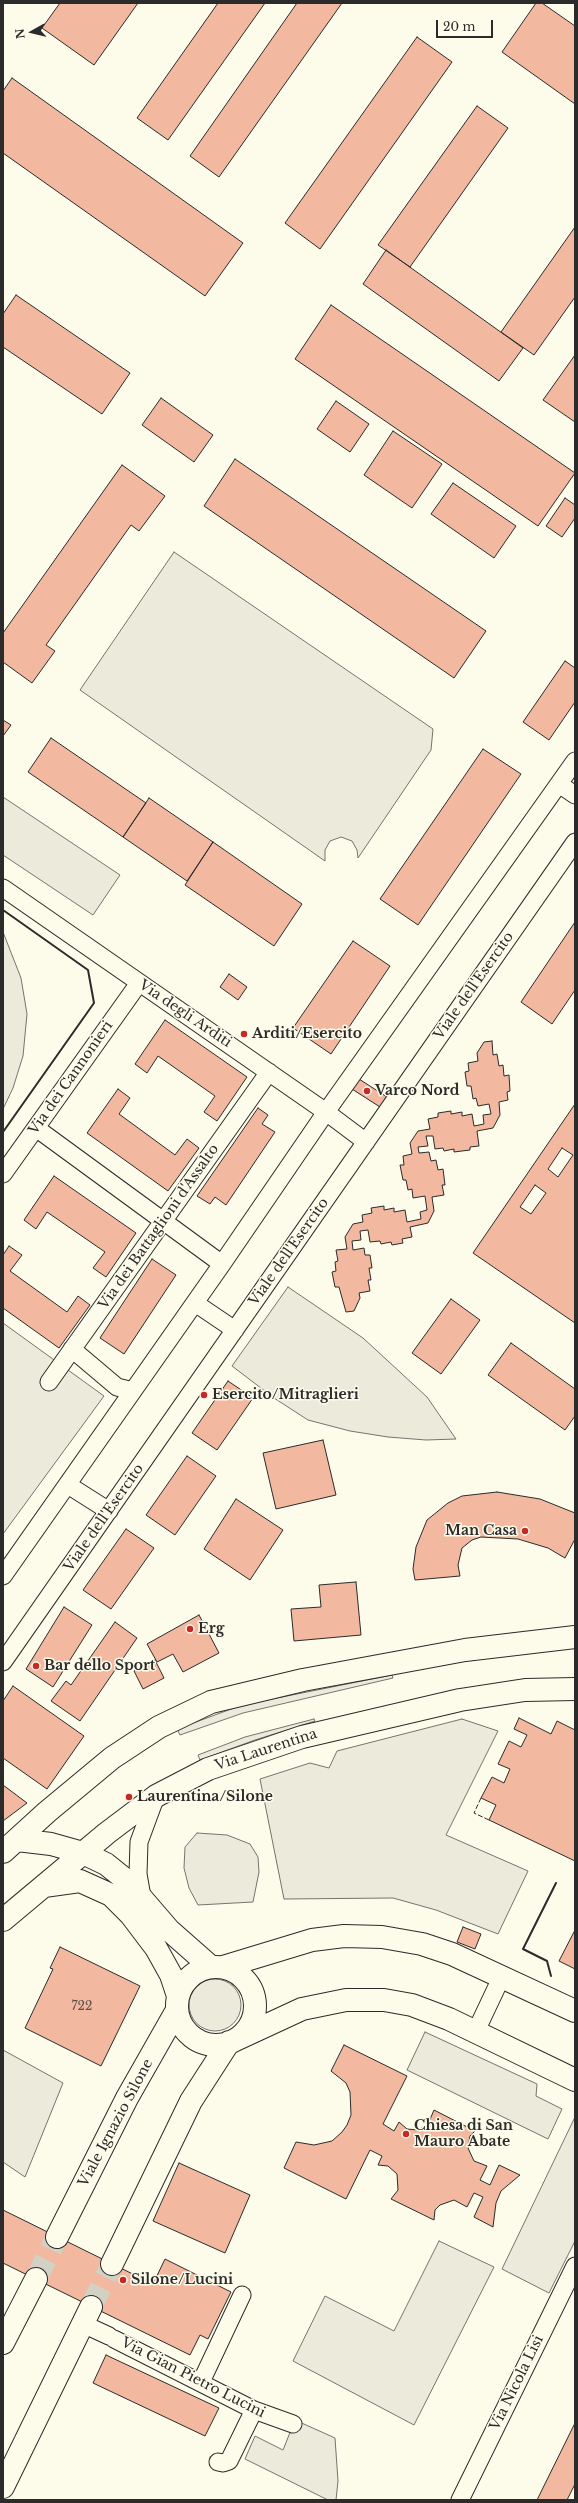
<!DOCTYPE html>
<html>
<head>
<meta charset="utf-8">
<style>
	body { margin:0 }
	#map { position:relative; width:578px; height:2503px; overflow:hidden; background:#fdfbea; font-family:"Libre Baskerville",serif }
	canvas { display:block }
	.frame { position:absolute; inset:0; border:4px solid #2b2b2b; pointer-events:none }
	.north { position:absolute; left:12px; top:12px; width:40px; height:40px; -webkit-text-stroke:3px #fdfbea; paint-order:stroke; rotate:262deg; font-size:11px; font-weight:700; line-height:16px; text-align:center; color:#2b2b2b }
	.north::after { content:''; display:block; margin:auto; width:14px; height:18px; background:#2b2b2b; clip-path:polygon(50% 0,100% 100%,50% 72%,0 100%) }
	.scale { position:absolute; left:436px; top:20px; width:57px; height:18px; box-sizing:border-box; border:2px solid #2b2b2b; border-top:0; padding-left:5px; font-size:12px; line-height:14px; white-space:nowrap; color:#2b2b2b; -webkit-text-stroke:3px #fdfbea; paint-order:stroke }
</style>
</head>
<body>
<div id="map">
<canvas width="578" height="2503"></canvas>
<div class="frame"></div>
<div class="north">N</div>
<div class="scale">20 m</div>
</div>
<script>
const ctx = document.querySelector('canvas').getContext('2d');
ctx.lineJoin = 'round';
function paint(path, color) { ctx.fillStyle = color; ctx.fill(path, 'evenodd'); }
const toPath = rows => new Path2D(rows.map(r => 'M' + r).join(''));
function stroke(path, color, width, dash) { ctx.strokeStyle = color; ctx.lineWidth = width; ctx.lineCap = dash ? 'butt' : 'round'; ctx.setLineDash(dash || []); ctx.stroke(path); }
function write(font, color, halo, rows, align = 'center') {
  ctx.font = font + ' "Libre Baskerville",serif'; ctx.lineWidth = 3; ctx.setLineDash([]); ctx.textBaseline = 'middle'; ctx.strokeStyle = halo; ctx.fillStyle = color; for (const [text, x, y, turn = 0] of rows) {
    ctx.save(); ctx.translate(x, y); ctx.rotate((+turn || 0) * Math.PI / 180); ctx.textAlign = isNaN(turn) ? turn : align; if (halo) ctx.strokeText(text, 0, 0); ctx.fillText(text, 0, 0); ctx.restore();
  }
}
const green = toPath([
	[3,797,120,875,93,915,3,855,3,797],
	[3,932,21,978,27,1014,23,1056,13,1088,3,1109,3,932],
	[392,1675,393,1678,243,1713,180,1735,177,1729,242,1705,392,1675],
	[314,1719,315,1721,255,1740,200,1760,198,1755,245,1737,314,1719],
	'189 2005a26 26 0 1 1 52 0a26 26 0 1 1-52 0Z',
	[3,2050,63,2083,25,2177,3,2162,3,2050],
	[439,2241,494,2267,414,2425,293,2361,325,2296,394,2331,439,2241]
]);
const parking = toPath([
	[174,552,433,729,431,750,358,858,357,850,352,841,341,837,330,841,325,850,325,861,80,690,174,552],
	[288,1287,363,1338,427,1397,456,1439,426,1440,388,1437,350,1431,308,1420,274,1398,232,1366,288,1287],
	[3,1323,104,1396,3,1534,3,1323],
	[462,1719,498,1731,446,1835,528,1871,498,1934,436,1910,393,1898,284,1899,260,1779,310,1763,329,1768,337,1751,462,1719],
	[197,1833,227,1835,250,1844,258,1857,259,1872,253,1902,198,1905,189,1888,184,1868,185,1847,197,1833],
	[425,2032,537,2084,536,2096,562,2109,548,2139,407,2070,425,2032],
	[575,2117,575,2241,549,2293,502,2269,575,2117],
	[295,2420,335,2438,338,2481,336,2500,328,2500,245,2459,255,2436,283,2450,295,2420]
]);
const building = toPath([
	[60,3,138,3,94,65,42,28,60,3],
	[218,3,265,3,168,140,137,118,218,3],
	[297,3,342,3,219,177,190,156,297,3],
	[536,3,542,3,575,26,575,104,502,52,536,3],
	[417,37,452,62,320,249,285,223,417,37],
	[12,78,243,243,205,296,3,153,3,91,12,78],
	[477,106,508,128,410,267,378,245,477,106],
	[575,227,575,297,534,355,501,332,575,227],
	[386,250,523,348,499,381,363,284,386,250],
	[16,295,130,373,102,414,3,347,3,314,16,295],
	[331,305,575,473,538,526,295,359,331,305],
	[575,355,575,422,543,400,575,355],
	[161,398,213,435,194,462,142,425,161,398],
	[336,401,369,424,350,452,317,429,336,401],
	[393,431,442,464,412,508,364,475,393,431],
	[235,459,486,631,454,678,204,506,235,459],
	[122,465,165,496,139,531,131,525,46,645,55,651,32,683,3,662,3,633,122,465],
	[453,483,516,526,494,558,431,514,453,483],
	[565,498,575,505,575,518,562,537,546,526,565,498],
	[565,661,575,668,575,702,549,740,523,722,565,661],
	[3,720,11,725,3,736,3,720],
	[51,738,146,803,123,837,28,772,51,738],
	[483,749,521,774,418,925,380,899,483,749],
	[149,798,213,842,187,881,123,837,149,798],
	[213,842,302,904,274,946,185,885,213,842],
	[575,922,575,990,552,1024,521,1002,575,922],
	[353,941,390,966,331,1054,293,1028,353,941],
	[229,974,247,987,238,1000,220,987,229,974],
	[165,1020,247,1077,217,1121,204,1112,215,1096,158,1056,147,1073,135,1064,165,1020],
	[492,1041,493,1055,497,1054,499,1066,503,1065,504,1076,509,1075,510,1091,507,1092,508,1100,499,1102,500,1115,493,1128,477,1131,479,1146,470,1147,470,1150,454,1152,454,1149,444,1151,443,1148,435,1149,433,1136,426,1136,428,1146,418,1147,419,1153,429,1152,431,1161,436,1160,438,1170,443,1169,445,1185,442,1185,444,1195,432,1197,434,1211,428,1223,410,1227,412,1237,402,1239,403,1243,392,1245,391,1242,381,1244,380,1241,370,1242,368,1230,360,1231,361,1240,352,1241,353,1250,364,1248,365,1255,370,1255,372,1268,369,1268,371,1280,368,1280,370,1291,359,1293,360,1298,354,1311,346,1312,339,1287,335,1287,332,1272,336,1271,335,1262,338,1261,336,1250,347,1249,345,1237,353,1224,363,1222,362,1215,372,1213,371,1208,384,1206,384,1210,394,1208,394,1212,405,1210,407,1222,421,1219,420,1212,427,1210,425,1196,413,1198,412,1189,408,1190,406,1180,403,1180,400,1165,404,1165,403,1156,412,1154,410,1143,418,1131,430,1129,428,1119,438,1117,438,1113,451,1111,451,1114,462,1112,462,1116,472,1114,474,1126,484,1124,483,1115,491,1114,489,1104,478,1106,476,1098,473,1099,471,1086,467,1086,465,1072,469,1071,468,1063,478,1061,477,1053,484,1042,492,1041],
	[359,1079,387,1097,380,1107,352,1089,359,1079],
	[118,1089,130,1098,119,1114,175,1155,187,1139,199,1148,168,1191,87,1133,118,1089],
	[575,1104,575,1323,473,1253,575,1104],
	[562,1148,573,1155,558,1177,548,1169,562,1148],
	[535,1185,546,1193,531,1214,520,1207,535,1185],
	[258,1108,268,1115,262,1124,275,1132,226,1205,215,1197,210,1204,197,1196,258,1108],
	[54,1176,136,1233,106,1277,93,1268,105,1252,47,1212,36,1229,24,1220,54,1176],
	[9,1246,22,1255,10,1271,67,1312,78,1296,90,1305,59,1348,3,1308,3,1255,9,1246],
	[152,1259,176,1275,124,1354,100,1338,152,1259],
	[451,1299,480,1320,441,1374,412,1353,451,1299],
	[511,1343,575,1389,575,1416,565,1430,488,1375,511,1343],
	[228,1381,253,1398,217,1450,192,1433,228,1381],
	[323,1440,336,1495,276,1509,263,1453,323,1440],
	[187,1456,216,1476,175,1535,146,1515,187,1456],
	[497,1492,540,1499,575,1513,575,1539,565,1558,548,1548,518,1539,481,1537,472,1540,462,1548,458,1565,460,1576,415,1580,413,1569,416,1547,427,1520,448,1503,462,1496,497,1492],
	[236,1499,283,1530,250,1580,204,1549,236,1499],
	[126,1529,154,1548,111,1609,83,1590,126,1529],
	[356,1582,361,1635,294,1641,291,1609,321,1607,319,1585,356,1582],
	[64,1607,92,1625,53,1687,26,1669,64,1607],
	[199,1615,219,1653,183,1672,173,1654,157,1662,147,1644,199,1615],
	[115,1622,137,1638,80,1721,51,1701,66,1681,71,1685,115,1622],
	[155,1660,164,1678,143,1689,134,1671,155,1660],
	[13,1686,84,1736,47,1789,3,1758,3,1701,13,1686],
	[519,1718,551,1734,557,1721,575,1730,575,1861,489,1820,496,1805,481,1798,492,1777,504,1783,510,1769,498,1764,509,1741,521,1747,527,1735,514,1729,519,1718],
	[3,1785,27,1803,3,1821,3,1785],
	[463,1927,481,1934,475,1949,457,1942,463,1927],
	[575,1930,575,1969,559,1961,575,1930],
	[60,1947,140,1986,101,2066,25,2028,53,1969,50,1968,60,1947],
	[344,2045,407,2076,383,2124,394,2131,399,2122,407,2129,418,2130,428,2124,434,2110,475,2131,470,2136,468,2148,474,2161,487,2166,480,2180,490,2185,499,2165,520,2175,501,2191,496,2203,493,2227,474,2217,483,2197,474,2193,467,2207,454,2200,440,2205,435,2210,434,2220,391,2199,398,2190,397,2174,388,2166,378,2165,382,2156,370,2150,346,2199,284,2168,296,2142,314,2145,332,2141,342,2132,347,2125,351,2115,350,2092,346,2083,331,2071,344,2045],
	[179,2163,250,2195,225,2253,153,2221,179,2163],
	[3,2210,153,2284,165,2259,231,2292,208,2339,200,2335,190,2355,3,2263,3,2210],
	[106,2355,219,2408,205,2436,93,2383,106,2355],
	[575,2423,575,2484,567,2500,537,2500,575,2423]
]);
const secondaryTunnel = toPath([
	[36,2279,57,2237],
	[91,2307,112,2264]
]);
const street = toPath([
	[559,784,575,795],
	[3,888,326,1112,366,1142],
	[36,1128,222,1264],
	[3,1174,139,983],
	[195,1303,235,1330],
	[72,1349,117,1387,133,1391],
	[49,1382,269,1072],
	[68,1485,109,1511],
	[3,1576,222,1264,326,1112,575,761],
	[3,1662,575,842],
	[142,1897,138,1874,139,1842,156,1796],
	[476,2031,502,1976],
	[83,2324,109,2336],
	[114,2339,254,2410,293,2424],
	[201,2382,242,2295],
	[218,2462,223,2463,229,2461,254,2410],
	[460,2500,575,2266]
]);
const secondary = toPath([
	[17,1840,51,1844,83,1853,106,1864,126,1880,169,1930,211,1967],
	[3,1852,47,1812,112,1758,159,1727,211,1702,303,1680,465,1650,575,1637],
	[44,1886,80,1881,111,1895,131,1915,156,1948,171,1975,178,1996],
	[3,1920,107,1833,156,1796,208,1769,302,1737,460,1700,525,1690,575,1689],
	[223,1967,312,1940,344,1936,382,1937,422,1944,452,1954,575,2011],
	'177 2006a39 39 0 1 1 78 0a39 39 0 1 1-78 0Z',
	[235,2040,302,2009,346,2000,384,2000,412,2005,449,2019,575,2080],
	[57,2237,127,2098,177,2010],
	[112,2264,191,2101,229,2042],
	[3,2343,36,2279],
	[3,2487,91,2307]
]);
const fence = toPath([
	[481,1798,474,1813,489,1820]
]);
const wall = toPath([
	[3,910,88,970,94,1003,3,1132],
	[551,1976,547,1961,523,1949,556,1883]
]);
const markers = [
	[244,1034,4,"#c62828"],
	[367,1091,4,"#c62828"],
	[204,1395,4,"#c62828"],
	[525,1531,4,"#c62828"],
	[190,1629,4,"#c62828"],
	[36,1666,4,"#c62828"],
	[129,1797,4,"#c62828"],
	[406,2134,4,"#c62828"],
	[123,2280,4,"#c62828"]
];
const numberNames = [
	["722",82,2007]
];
const streetNames = [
	["Viale dell'Esercito",474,986,-55],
	["Via degli Arditi",185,1014,34],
	["Via dei Cannonieri",71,1078,-55],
	["Via dei Battaglioni d'Assalto",159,1227,-55],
	["Viale dell'Esercito",289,1252,-55],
	["Viale dell'Esercito",104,1518,-55],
	["Via Laurentina",266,1750,-18],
	["Viale Ignazio Silone",116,2123,-62],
	["Via Gian Pietro Lucini",193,2378,27],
	["Via Nicola Lisi",517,2383,-64]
];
const poiNames = [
	["Arditi/Esercito",252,1034],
	["Varco Nord",375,1091],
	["Esercito/Mitraglieri",212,1395],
	["Man Casa",517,1531,"right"],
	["Erg",198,1629],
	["Bar dello Sport",44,1666],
	["Laurentina/Silone",137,1797],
	["Chiesa di San",414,2126],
	["Mauro Abate",414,2142],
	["Silone/Lucini",131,2280]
];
paint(green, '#ecebdb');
stroke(green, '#74746e', 1);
paint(parking, '#eceadb');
stroke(parking, '#74746e', 1);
paint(building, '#f2b8a0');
stroke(building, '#2b2b2b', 1);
stroke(secondaryTunnel, '#d3d1c4', 22, [22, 11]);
stroke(street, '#2b2b2b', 19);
stroke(secondary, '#2b2b2b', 24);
stroke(street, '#fdfbea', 17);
stroke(secondary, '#fdfbea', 22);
stroke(fence, '#2b2b2b', 1, [5, 2]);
stroke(wall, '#2b2b2b', 2);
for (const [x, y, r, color] of markers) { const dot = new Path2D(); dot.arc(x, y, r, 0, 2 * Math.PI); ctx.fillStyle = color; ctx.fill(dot); stroke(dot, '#fdfbea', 1.5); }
write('12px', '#5d4e48', null, numberNames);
write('14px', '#2b2b2b', '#fdfbea', streetNames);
write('bold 14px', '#2b2b2b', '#fdfbea', poiNames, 'left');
</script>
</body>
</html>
